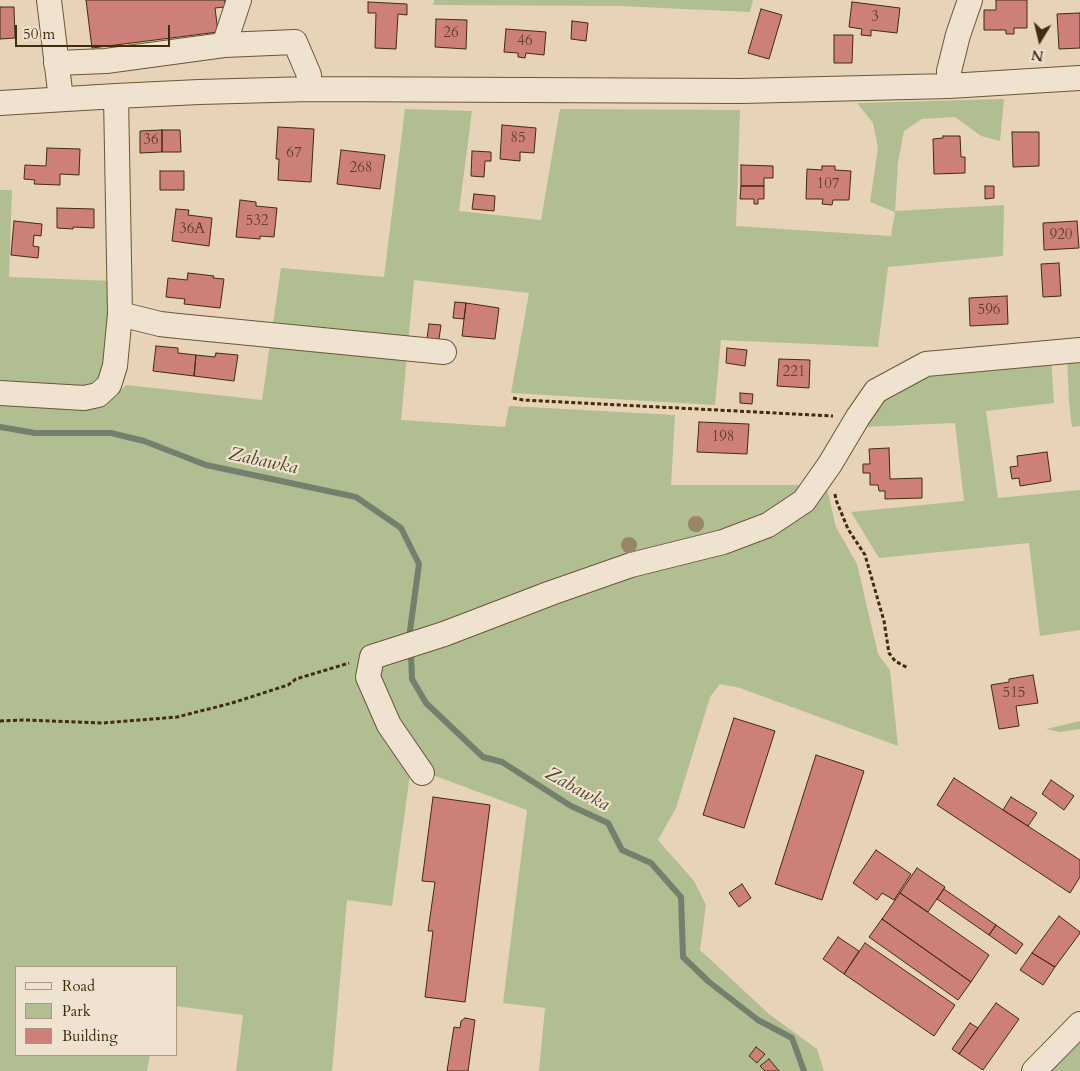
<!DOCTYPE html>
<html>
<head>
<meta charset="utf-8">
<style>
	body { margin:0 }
	#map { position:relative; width:1080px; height:1071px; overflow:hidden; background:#e6d3b8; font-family:Cardo,serif }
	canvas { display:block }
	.legend { position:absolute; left:15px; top:966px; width:162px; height:90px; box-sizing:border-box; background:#efe2d1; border:1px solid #aa9981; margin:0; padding:6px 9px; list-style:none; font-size:15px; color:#422c09 }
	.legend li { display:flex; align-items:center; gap:10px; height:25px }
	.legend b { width:25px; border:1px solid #aa9981 }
	.north { position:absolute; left:1015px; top:15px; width:50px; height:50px; -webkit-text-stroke:4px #efe2d1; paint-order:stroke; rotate:189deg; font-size:14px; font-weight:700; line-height:20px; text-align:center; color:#422c09 }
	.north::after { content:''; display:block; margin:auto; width:18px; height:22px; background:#422c09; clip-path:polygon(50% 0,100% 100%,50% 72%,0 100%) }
	.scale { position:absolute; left:15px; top:25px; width:155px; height:22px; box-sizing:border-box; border:2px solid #422c09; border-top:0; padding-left:6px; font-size:15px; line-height:18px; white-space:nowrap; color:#422c09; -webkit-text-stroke:4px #efe2d1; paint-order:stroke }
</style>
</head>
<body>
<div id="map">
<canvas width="1080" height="1071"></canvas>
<ul class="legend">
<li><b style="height:6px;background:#efe2d1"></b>Road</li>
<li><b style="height:14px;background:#b1be92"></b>Park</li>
<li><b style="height:14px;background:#cc8079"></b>Building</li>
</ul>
<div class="north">N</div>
<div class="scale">50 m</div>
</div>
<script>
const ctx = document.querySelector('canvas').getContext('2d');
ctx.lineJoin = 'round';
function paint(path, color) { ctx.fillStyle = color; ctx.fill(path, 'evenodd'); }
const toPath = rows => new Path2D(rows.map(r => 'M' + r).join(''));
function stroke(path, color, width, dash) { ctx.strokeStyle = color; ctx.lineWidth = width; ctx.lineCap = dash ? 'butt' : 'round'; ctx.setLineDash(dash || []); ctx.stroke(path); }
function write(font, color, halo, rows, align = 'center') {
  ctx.font = font + ' Cardo,serif'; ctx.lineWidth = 4.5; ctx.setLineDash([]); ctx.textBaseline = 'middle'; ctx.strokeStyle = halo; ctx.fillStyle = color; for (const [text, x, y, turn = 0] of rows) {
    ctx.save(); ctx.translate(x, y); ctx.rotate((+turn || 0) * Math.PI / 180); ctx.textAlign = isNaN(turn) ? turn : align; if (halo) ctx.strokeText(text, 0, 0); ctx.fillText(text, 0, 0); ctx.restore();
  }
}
const green = toPath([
	[434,0,753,0,750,12,620,6,433,5],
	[1004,99,1000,141,981,136,955,117,922,119,904,131,898,162,895,211,1004,205,1003,256,888,267,878,347,721,340,715,405,511,393,529,293,414,280,401,420,505,427,509,406,675,415,671,485,815,485,827,489,836,527,857,564,878,654,890,670,898,746,740,688,720,684,710,697,676,808,658,840,694,881,706,905,700,950,769,1014,817,1049,824,1071,539,1071,545,1008,503,1003,527,810,411,767,392,906,347,900,332,1071,236,1071,243,1015,176,1006,176,967,16,967,16,1055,150,1055,147,1071,0,1071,0,401,91,405,115,396,126,385,262,400,281,268,384,277,405,109,472,111,459,211,541,220,560,109,740,110,736,226,891,236,895,212,870,202,878,148,873,123,857,103],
	[0,190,12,190,9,277,113,281,108,375,98,388,0,386],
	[1080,356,1080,426,1072,427,1069,402,1067,357],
	[1051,358,1054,403,986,411,998,498,1080,490,1080,630,1040,636,1029,543,879,558,851,512,964,501,955,423,863,427,879,398,932,369],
	[1080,721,1080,729,1060,732,1046,729],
	[1080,1041,1080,1071,1052,1071,1073,1046]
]);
const stream = toPath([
	[0,427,35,433,111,433,144,441,206,465,356,497,401,528,419,564,409,638],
	[411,653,412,679,426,703,483,757,502,762,571,806,608,823,622,850,651,863,681,897,683,957,709,982,758,1020,792,1038,804,1071]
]);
const building = toPath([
	[86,0,225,0,225,7,215,8,218,32,92,48,86,0],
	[996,0,1027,0,1027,28,1014,28,1014,34,1006,34,1006,30,984,30,984,10,996,10,996,0],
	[368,2,407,4,407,15,398,14,396,49,375,48,376,13,368,13,368,2],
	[852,2,900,8,897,33,871,30,871,36,861,35,862,29,849,27,852,2],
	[0,7,14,7,15,38,0,39,0,7],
	[761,9,782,15,769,59,748,53,761,9],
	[1080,13,1080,48,1059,49,1057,14,1080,13],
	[436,19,467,20,466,49,435,47,436,19],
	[572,21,588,23,586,41,571,39,572,21],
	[506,29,546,32,544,55,526,53,525,58,518,57,518,53,504,52,506,29],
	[834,35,853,35,852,63,834,63,834,35],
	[502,125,536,128,534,153,520,152,520,161,500,159,502,125],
	[278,127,314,129,311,182,278,180,279,159,276,159,278,127],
	[162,130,162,152,140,153,140,131,162,130],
	[162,130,180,130,181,152,162,152,162,130],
	[1012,132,1039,132,1039,166,1013,167,1012,132],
	[943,136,960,136,961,157,965,157,965,173,934,174,933,139,943,138,943,136],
	[47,148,80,149,79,175,60,174,60,185,34,184,35,180,24,179,25,165,46,166,47,148],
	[341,150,385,155,380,189,337,184,341,150],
	[472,151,491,152,491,161,485,161,484,177,471,176,472,151],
	[741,165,773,166,773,178,764,178,764,186,741,186,741,165],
	[822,166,835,166,835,170,851,171,849,200,833,200,832,205,822,204,823,199,806,199,807,169,822,170,822,166],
	[160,171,184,171,184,190,160,190,160,171],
	[741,186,764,186,764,199,758,199,758,204,754,204,754,199,740,199,741,186],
	[985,186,994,186,994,198,985,199,985,186],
	[474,194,495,196,494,211,472,209,474,194],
	[240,200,256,202,256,206,277,208,274,237,260,236,260,239,236,237,240,200],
	[57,208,94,209,94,228,73,227,73,229,57,228,57,208],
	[176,209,189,210,188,215,212,218,209,246,172,241,176,209],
	[14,221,42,224,41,236,34,235,33,246,39,247,38,258,11,255,14,221],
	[1077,221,1079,248,1044,250,1043,223,1077,221],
	[1059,263,1061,296,1043,297,1041,264,1059,263],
	[188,273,214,276,213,278,224,279,220,308,184,304,185,299,166,297,168,278,187,280,188,273],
	[1007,296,1008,324,970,326,969,298,1007,296],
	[455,302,466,303,464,319,453,318,455,302],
	[466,303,499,308,495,339,462,336,466,303],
	[429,324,441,325,438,346,426,345,429,324],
	[156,346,178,348,178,353,196,355,194,376,153,371,156,346],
	[727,348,747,350,745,366,726,363,727,348],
	[216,353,238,355,234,381,194,376,196,355,215,357,216,353],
	[779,359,810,360,809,388,777,386,779,359],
	[740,393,753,394,752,404,740,403,740,393],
	[699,422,749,424,747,454,697,452,699,422],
	[889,448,890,479,922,478,922,498,885,499,885,491,879,491,878,485,870,485,870,473,863,473,863,464,870,464,869,449,889,448],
	[1047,452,1051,481,1020,486,1019,478,1012,479,1010,467,1018,466,1017,456,1047,452],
	[1033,675,1038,703,1016,706,1019,726,999,729,991,685,1009,682,1009,679,1033,675],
	[734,718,775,731,744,828,703,815,734,718],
	[816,755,864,771,822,900,775,884,816,755],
	[954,778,1080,860,1080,877,1070,893,937,805,954,778],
	[1051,780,1074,796,1064,810,1042,794,1051,780],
	[433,797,490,805,465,1002,425,997,433,931,428,931,435,882,422,881,433,797],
	[1011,797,1037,813,1028,826,1003,810,1011,797],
	[876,850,911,874,894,900,882,893,877,900,853,883,876,850],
	[917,868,945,887,928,912,900,893,917,868],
	[742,884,751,898,739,907,729,893,742,884],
	[944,889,996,925,989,935,937,899,944,889],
	[900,893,989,955,971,982,882,919,900,893],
	[1059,916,1080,932,1080,933,1055,967,1032,953,1059,916],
	[882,919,971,982,958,1000,869,937,882,919],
	[996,925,1023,944,1016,954,989,935,996,925],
	[838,937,859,951,844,974,823,959,838,937],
	[865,943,955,1005,934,1036,844,974,865,943],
	[1032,953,1055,967,1043,985,1020,970,1032,953],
	[996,1003,1019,1019,983,1070,959,1054,996,1003],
	[465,1018,475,1020,468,1071,447,1071,454,1027,460,1028,461,1021,465,1018],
	[970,1023,978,1028,959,1054,952,1049,970,1023],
	[756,1047,765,1054,757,1063,749,1056,756,1047],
	[769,1059,779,1071,765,1071,760,1066,769,1059]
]);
const path = toPath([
	[513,398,523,400,833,416],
	[835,494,836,500,848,529,865,555,884,621,889,653,895,661,908,668],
	[0,721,23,720,103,723,177,717,232,703,288,685,296,679,349,663]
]);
const minor = toPath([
	[49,0,61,99],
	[224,45,295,42,309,75,310,89],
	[56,63,106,61,224,45,239,0],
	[949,86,949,71,958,35,970,0],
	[0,103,116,96,199,92,310,89,741,91,949,86,1080,78],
	[120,314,160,324,178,326,444,352],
	[0,393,84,398,98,395,109,385,115,366,120,314,116,96],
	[422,773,389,725,368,677,372,657,444,634,551,593,631,565,723,542,768,525,804,501,830,464,858,417,876,391,926,364,1080,350],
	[1034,1071,1080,1024]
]);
const trees = [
	[696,524],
	[629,545]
];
const numberNames = [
	["3",875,18],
	["26",451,34],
	["46",525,42],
	["85",518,139],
	["36",151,141],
	["67",294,154],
	["268",361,169],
	["107",828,185],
	["532",257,222],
	["36A",192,230],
	["920",1061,236],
	["596",989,311],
	["221",794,373],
	["198",723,438],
	["515",1014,694]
];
const waterNames = [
	["Zabawka",263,462,12],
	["Zabawka",577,790,29]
];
paint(green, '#b1be92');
stroke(stream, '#747f6e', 6);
paint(building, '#cc8079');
stroke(building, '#422c09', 1);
stroke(minor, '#6b5635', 26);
stroke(path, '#422c09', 3, [4, 2.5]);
stroke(minor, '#efe2d1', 24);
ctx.fillStyle = '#988767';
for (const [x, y] of trees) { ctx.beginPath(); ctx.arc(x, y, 8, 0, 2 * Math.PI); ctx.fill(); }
write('15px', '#644125', null, numberNames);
write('italic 19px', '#53482b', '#efe2d1', waterNames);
</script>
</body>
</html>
